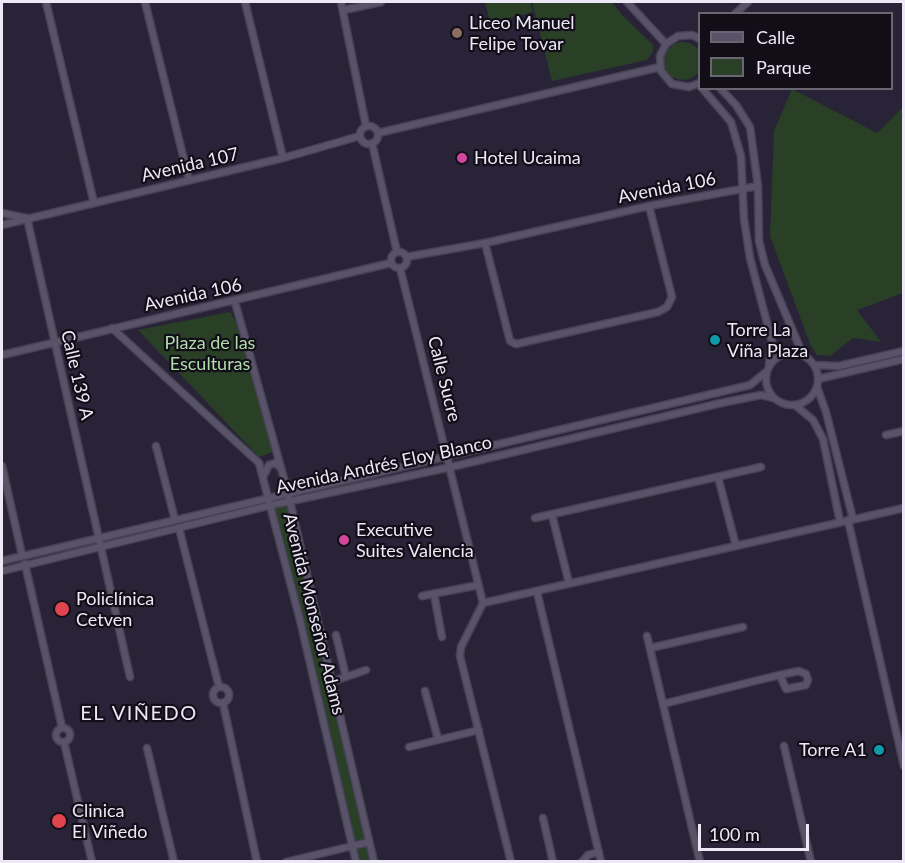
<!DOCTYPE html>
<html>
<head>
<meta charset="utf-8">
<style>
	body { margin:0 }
	#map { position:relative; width:905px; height:863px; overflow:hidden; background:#292338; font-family:Lato,sans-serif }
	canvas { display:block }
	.frame { position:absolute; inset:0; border:3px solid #ece8f6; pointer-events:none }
	.legend { position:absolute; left:698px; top:12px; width:195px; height:78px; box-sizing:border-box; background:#110e18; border:2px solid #696571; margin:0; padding:8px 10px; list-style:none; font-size:18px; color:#ece8f6 }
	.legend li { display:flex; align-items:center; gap:12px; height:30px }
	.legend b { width:30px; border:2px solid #696571 }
	.scale { position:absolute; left:698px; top:824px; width:111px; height:27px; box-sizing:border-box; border:3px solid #ece8f6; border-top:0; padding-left:8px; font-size:18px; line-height:21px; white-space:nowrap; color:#ece8f6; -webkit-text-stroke:4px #110e18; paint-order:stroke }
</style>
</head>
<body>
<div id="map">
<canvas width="905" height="863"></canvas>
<div class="frame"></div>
<ul class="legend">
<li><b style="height:8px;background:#59536a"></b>Calle</li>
<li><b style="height:16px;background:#293f26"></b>Parque</li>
</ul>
<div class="scale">100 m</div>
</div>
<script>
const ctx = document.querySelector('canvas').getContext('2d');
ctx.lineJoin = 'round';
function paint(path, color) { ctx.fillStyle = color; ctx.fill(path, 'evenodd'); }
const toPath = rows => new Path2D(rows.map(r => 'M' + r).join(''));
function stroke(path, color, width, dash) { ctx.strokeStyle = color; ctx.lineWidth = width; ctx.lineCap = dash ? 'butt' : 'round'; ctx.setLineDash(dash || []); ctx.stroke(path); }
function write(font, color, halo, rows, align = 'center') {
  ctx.font = font + ' Lato,sans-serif'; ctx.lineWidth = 4.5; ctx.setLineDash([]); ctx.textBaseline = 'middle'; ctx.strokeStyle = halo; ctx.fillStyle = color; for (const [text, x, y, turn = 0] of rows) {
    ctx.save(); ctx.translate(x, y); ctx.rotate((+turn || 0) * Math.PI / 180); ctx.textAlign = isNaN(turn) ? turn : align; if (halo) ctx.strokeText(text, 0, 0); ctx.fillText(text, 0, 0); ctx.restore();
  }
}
const green = toPath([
	[485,2,530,2,533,12,490,23],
	[532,2,612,2,622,15,653,45,653,52,647,60,552,81],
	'664 61a19 19 0 1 1 38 0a19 19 0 1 1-38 0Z',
	[792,89,877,133,903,107,903,293,857,310,881,342,853,338,830,356,817,355,810,344,770,236,774,131],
	[230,312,237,323,244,344,273,452,259,457,138,330],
	[290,502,374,861,356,861,272,505]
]);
const street = toPath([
	[46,2,94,203],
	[145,2,189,180],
	[245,2,283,158],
	[341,2,366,126],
	[627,2,666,44],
	[344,10,381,2],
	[735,14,748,2],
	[700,39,692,35,678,36,666,44,660,56,661,71,672,84,689,87,700,83],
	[702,88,731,122,741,156,744,219,750,258,772,342,769,364],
	[720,88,736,105,750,127,758,186,759,241,765,265,803,355],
	'360 135a9 9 0 1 1 18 0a9 9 0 1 1-18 0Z',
	[378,133,660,67],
	[372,143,397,252],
	[2,213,26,218],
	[27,218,130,677],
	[2,225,283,158,360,136],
	[485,243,510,341,516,344,658,312,667,307,672,297,649,206],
	'391 260a8 8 0 1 1 16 0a8 8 0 1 1-16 0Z',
	[406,257,485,243,649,206,758,186],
	[400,268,483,603],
	[235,302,288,493,374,862],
	[112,328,259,463,300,620,356,862],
	'766 379a26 26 0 1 1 52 0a26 26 0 1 1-52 0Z',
	[2,355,391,263],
	[814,365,839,366,904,351],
	[818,379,904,359],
	[817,387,826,412,853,519],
	[795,405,813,420,823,439,840,522],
	[886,435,904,431],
	[156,446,175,520],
	[2,466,22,555],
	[264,475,269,465,275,463,281,468],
	[718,477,736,546],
	[552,515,569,583],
	[535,518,761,467],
	[848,520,904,766],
	[179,528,219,687],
	[2,561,750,385,766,372],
	[25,564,62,727],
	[2,571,272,505,451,467,721,403,761,395,773,398],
	[537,592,601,862],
	[434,594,442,637],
	[422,596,479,585],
	[483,603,904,508],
	[483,603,461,647,460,656,511,862],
	[336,635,346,677],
	[647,636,700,862],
	[650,648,743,627],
	[331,682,366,670],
	'213 695a8 8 0 1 1 16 0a8 8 0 1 1-16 0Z',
	[425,691,438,739],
	[223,703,257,862],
	[663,704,759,680,780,675,799,671,806,674,808,680,806,685,786,689,780,675],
	'56 735a7 7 0 1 1 14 0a7 7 0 1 1-14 0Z',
	[64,742,92,862],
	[784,746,811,862],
	[409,747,479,730],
	[147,748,174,862],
	[543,818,553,862],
	[286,862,369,842],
	[582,862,588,855,599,852]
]);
const markers = [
	[457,33,6,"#8d6e63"],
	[462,158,6,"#d1479c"],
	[715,340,6,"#0f9aa8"],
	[344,540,6,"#d1479c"],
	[62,609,8,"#e0444e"],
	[879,750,6,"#0f9aa8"],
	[59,821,8,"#e0444e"]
];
const poiNames = [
	["Liceo Manuel",469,23],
	["Felipe Tovar",469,44],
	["Hotel Ucaima",474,158],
	["Torre La",727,330],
	["Viña Plaza",727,351],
	["Executive",356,530],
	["Suites Valencia",356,551],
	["Policlínica",76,599],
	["Cetven",76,620],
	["Torre A1",867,750,"right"],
	["Clinica",72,811],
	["El Viñedo",72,832]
];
const streetNames = [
	["Avenida 107",190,165,-13],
	["Avenida 106",667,188,-11],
	["Avenida 106",193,295,-12],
	["Calle 139 A",77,375,77],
	["Calle Sucre",444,379,76],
	["Avenida Andrés Eloy Blanco",384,465,-12],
	["Avenida Monseñor Adams",314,614,76]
];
const parkNames = [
	["Plaza de las",210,343],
	["Esculturas",210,364]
];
const neighbourhoodNames = [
	["EL VIÑEDO",139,714]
];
paint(green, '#293f26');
stroke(street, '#464153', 9);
stroke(street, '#59536a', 6);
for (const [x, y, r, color] of markers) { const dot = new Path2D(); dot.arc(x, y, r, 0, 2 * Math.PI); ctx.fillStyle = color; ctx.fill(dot); stroke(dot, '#110e18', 2); }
write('18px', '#ece8f6', '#110e18', poiNames, 'left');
write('18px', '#ece8f6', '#110e18', streetNames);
write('18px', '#b0ddaa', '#110e18', parkNames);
ctx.letterSpacing = '1.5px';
write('20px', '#ece8f6', '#110e18', neighbourhoodNames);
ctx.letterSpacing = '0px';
</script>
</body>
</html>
